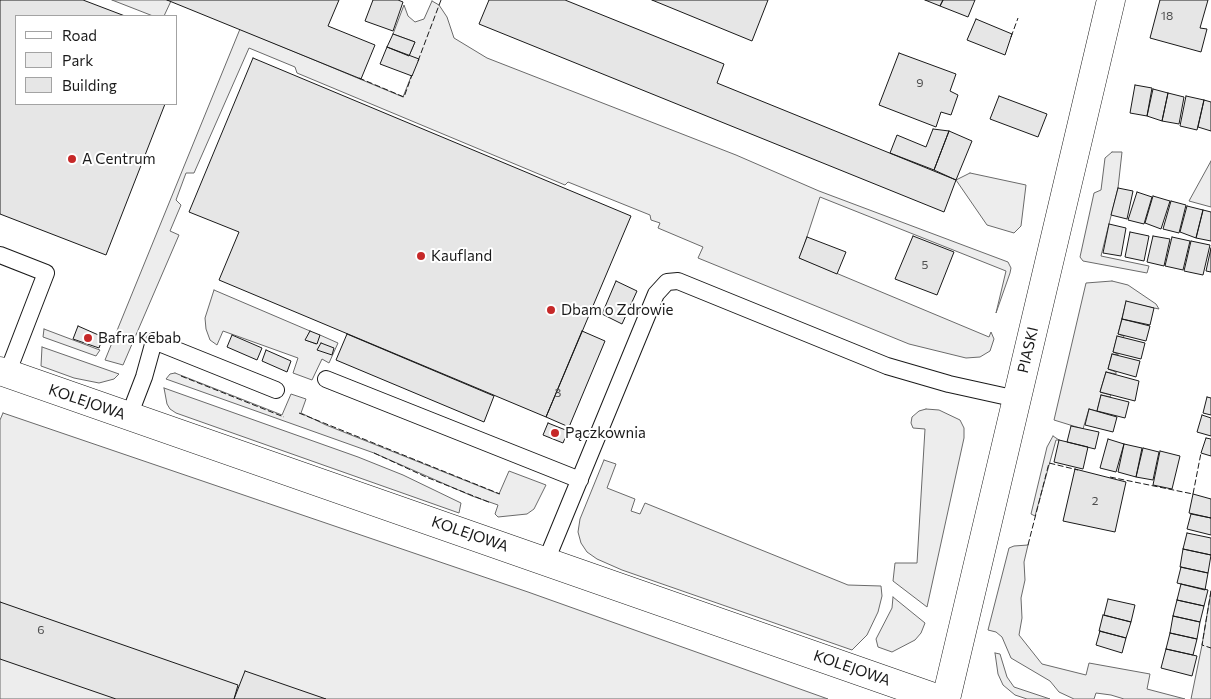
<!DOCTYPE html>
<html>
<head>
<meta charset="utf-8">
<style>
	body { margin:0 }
	#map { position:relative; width:1211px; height:699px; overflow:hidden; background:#fff; font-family:Commissioner,sans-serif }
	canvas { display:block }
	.legend { position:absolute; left:15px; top:15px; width:162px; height:90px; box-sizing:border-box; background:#fff; border:1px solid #a3a3a3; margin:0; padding:6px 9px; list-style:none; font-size:15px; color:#1a1a1a }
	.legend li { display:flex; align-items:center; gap:10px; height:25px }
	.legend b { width:25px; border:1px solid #a3a3a3 }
</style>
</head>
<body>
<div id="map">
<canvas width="1211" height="699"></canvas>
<ul class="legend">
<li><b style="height:6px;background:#fff"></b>Road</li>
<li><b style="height:14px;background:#ededed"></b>Park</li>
<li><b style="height:14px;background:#e6e6e6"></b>Building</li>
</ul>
</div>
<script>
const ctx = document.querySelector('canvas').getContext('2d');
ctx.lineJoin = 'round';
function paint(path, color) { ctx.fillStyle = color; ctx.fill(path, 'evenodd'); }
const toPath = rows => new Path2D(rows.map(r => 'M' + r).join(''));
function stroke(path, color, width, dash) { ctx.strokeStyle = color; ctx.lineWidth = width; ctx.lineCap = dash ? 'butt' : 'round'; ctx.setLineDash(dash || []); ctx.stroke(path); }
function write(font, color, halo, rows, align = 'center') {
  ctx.font = font + ' Commissioner,sans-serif'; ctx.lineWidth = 4; ctx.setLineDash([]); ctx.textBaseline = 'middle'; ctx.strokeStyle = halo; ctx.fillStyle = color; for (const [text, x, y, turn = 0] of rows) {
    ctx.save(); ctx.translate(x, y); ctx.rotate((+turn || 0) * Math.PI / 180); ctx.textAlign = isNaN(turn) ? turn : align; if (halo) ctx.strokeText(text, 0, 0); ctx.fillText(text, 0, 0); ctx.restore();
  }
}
const green = toPath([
	[112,0,167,0,171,1,164,16,153,16,112,0],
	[432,1,439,5,447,17,454,38,487,58,736,155,819,191,1008,262,1011,268,1010,273,996,313,1006,271,820,197,800,258,989,337,991,332,994,339,990,351,980,357,966,358,909,344,698,258,703,247,658,228,660,223,651,220,650,215,568,182,565,185,297,73,295,67,249,48,194,173,186,173,176,200,181,205,170,231,179,235,123,365,105,360,240,29,403,97,418,59,409,56,415,42,393,34,404,5,408,16,415,22,424,19,432,1],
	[1112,152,1122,152,1118,188,1101,256,1149,266,1147,273,1083,261,1080,257,1094,193,1101,190,1105,158,1112,152],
	[1211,161,1211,207,1189,201,1211,161],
	[970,173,1026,185,1021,226,1014,233,987,225,956,180,970,173],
	[1112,281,1128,285,1156,304,1159,309,1126,302,1118,334,1124,336,1123,338,1117,337,1113,352,1118,354,1118,355,1112,354,1108,369,1116,372,1116,374,1106,372,1100,392,1111,395,1110,397,1101,395,1097,411,1089,409,1083,429,1054,420,1086,283,1112,281],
	[214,290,310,331,306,340,316,344,320,335,338,343,329,363,322,359,312,380,293,373,298,358,223,331,217,345,210,340,206,329,205,318,214,290],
	[44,329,97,349,100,350,96,356,43,337,44,329],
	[42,347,119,374,114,379,99,383,74,378,41,366,42,347],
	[175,373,282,415,291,394,306,399,301,413,326,425,499,494,509,471,546,485,534,509,527,514,498,517,495,514,498,505,472,496,374,453,166,379,170,374,175,373],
	[164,388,358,457,403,475,461,503,459,513,176,413,170,409,167,404,164,388],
	[926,409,939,410,960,420,964,428,964,438,927,607,893,581,895,563,917,563,925,429,913,428,911,423,912,417,919,411,926,409],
	[3,413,528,592,828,699,0,699,0,420,3,413],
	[1053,436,1059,440,1056,440,1035,516,1031,514,1047,447,1053,436],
	[604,460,616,464,607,488,635,499,631,511,640,514,645,503,848,585,881,586,882,596,878,612,867,635,852,650,622,570,597,559,587,552,581,543,578,532,580,519,604,460],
	[1028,545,1024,562,1025,580,1021,598,1022,618,1019,635,1042,664,1086,675,1089,663,1150,674,1147,689,1185,699,1124,699,1111,695,1096,693,1094,699,1074,699,1059,692,1050,681,1011,658,1002,637,996,632,988,630,1009,548,1014,546,1028,545],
	[1211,591,1211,699,1191,699,1202,645,1211,591],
	[893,597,925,623,921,633,915,640,892,652,878,647,876,639,892,608,893,597],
	[995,653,1000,654,1007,677,1014,687,1050,699,1027,699,1015,695,1003,685,998,674,995,653]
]);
const building = toPath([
	[0,0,83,0,125,16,16,16,16,104,165,104,106,255,0,214,0,0],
	[167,0,339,0,328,26,375,45,361,79,167,0],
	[373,0,398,0,403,2,393,31,365,21,373,0],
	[489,0,565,0,724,64,717,83,956,180,944,212,479,24,489,0],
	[652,0,768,0,752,41,652,0],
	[925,0,943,0,940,6,925,0],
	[943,0,975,0,968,17,940,6,943,0],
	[1160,0,1208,0,1200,28,1207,29,1201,52,1150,38,1160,0],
	[976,19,1012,34,1005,55,967,40,976,19],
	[393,34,415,42,409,56,387,47,393,34],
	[387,47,419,59,412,76,380,64,387,47],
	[899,53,956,74,950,91,958,95,951,115,941,112,936,127,879,105,899,53],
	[253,58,631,216,546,417,219,280,239,232,189,212,253,58],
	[1135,85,1152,88,1147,116,1130,113,1135,85],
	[1153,89,1168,93,1162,121,1147,116,1153,89],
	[1168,93,1184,97,1179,124,1162,121,1168,93],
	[999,96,1047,114,1038,137,990,119,999,96],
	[1186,96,1204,100,1197,130,1180,126,1186,96],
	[1204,100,1211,102,1211,131,1198,127,1204,100],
	[933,129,949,131,934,170,890,153,897,135,926,147,933,129],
	[949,131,972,141,956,180,934,170,949,131],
	[1118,188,1133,191,1127,219,1111,215,1118,188],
	[1137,192,1152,197,1144,224,1128,220,1137,192],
	[1153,196,1170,201,1161,229,1145,223,1153,196],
	[1171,201,1186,205,1179,233,1163,229,1171,201],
	[1187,206,1203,210,1196,238,1180,232,1187,206],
	[1203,210,1211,212,1211,241,1196,238,1203,210],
	[1109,224,1126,228,1121,256,1103,253,1109,224],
	[1130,232,1149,236,1144,261,1125,257,1130,232],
	[913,236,954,252,937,295,895,279,913,236],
	[1153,236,1170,239,1164,266,1147,262,1153,236],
	[807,237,846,252,837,274,799,258,807,237],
	[1172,237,1190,241,1183,270,1165,266,1172,237],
	[1191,241,1210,245,1203,275,1184,271,1191,241],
	[1211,248,1211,272,1206,271,1211,248],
	[616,281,637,291,622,324,602,314,616,281],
	[1126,301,1154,308,1150,325,1122,319,1126,301],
	[1122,319,1150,326,1146,341,1118,334,1122,319],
	[78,326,103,337,99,348,73,339,78,326],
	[310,331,320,335,317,344,305,340,310,331],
	[582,331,605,341,569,427,546,417,582,331],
	[347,334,494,396,484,422,336,360,347,334],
	[232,335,262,348,257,360,227,347,232,335],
	[1117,336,1145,343,1141,359,1113,352,1117,336],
	[321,343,334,348,332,355,317,350,321,343],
	[266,350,291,361,287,372,262,361,266,350],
	[1112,354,1140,361,1136,377,1108,369,1112,354],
	[1106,372,1139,381,1135,401,1100,392,1106,372],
	[1101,395,1129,402,1125,418,1097,411,1101,395],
	[1207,397,1211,398,1211,415,1203,413,1207,397],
	[1089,409,1117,417,1113,432,1085,425,1089,409],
	[1202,415,1211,418,1211,436,1197,432,1202,415],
	[548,423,568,431,563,443,543,435,548,423],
	[1071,426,1099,432,1095,449,1067,442,1071,426],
	[1206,438,1211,439,1211,456,1201,453,1206,438],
	[1108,439,1124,444,1116,472,1100,468,1108,439],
	[1059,440,1088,447,1083,469,1054,462,1059,440],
	[1124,444,1142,448,1136,477,1118,472,1124,444],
	[1143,448,1159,452,1153,480,1136,477,1143,448],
	[1160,451,1180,456,1172,489,1153,485,1160,451],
	[1075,469,1126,482,1115,532,1063,521,1075,469],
	[1193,494,1211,499,1211,518,1189,513,1193,494],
	[1191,514,1211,518,1211,535,1187,529,1191,514],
	[1187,533,1211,538,1211,555,1183,549,1187,533],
	[1183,549,1211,555,1208,573,1180,567,1183,549],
	[1181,567,1208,573,1205,590,1177,583,1181,567],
	[1181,584,1208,590,1204,606,1177,600,1181,584],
	[1108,599,1135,605,1131,622,1104,615,1108,599],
	[1177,600,1204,606,1200,622,1173,616,1177,600],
	[0,602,238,685,234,699,116,699,0,659,0,602],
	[1103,615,1131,622,1126,638,1099,631,1103,615],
	[1173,616,1200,622,1197,639,1170,633,1173,616],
	[1100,631,1126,638,1122,653,1096,645,1100,631],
	[1170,633,1197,639,1193,655,1166,649,1170,633],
	[1166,649,1197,656,1192,676,1161,668,1166,649],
	[245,671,326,699,234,699,245,671]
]);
const lane = toPath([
	[0,255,46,273,7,374],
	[326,379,580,480],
	[129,416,144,377,154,341,276,390],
	[546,561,656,294,667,282,678,281,887,366,949,384,1017,399]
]);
const street = toPath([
	[0,371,939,699]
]);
const secondary = toPath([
	[946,699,1111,0]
]);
const fence = toPath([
	[1011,37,1018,18],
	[418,61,441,0],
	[359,78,404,97,412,75],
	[181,376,284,417],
	[299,413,500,494],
	[374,453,426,477,491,503],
	[1110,477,1193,494,1201,453],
	[1028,545,1049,463,1078,470],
	[1211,591,1202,645,1211,648]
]);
const markers = [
	[72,159,5,"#c62828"],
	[421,256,5,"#c62828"],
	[551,310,5,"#c62828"],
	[88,338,5,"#c62828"],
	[555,433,5,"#c62828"]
];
const numberNames = [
	["18",1167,16],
	["9",920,83],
	["5",925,265],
	["3",558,393],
	["2",1095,501],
	["6",41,630]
];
const poiNames = [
	["A Centrum",82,159],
	["Kaufland",431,256],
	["Dbam o Zdrowie",561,310],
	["Bafra Kebab",98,338],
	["Pączkownia",565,433]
];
const streetNames = [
	["PIASKI",1028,350,-77],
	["KOLEJOWA",87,402,19],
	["KOLEJOWA",470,534,19],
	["KOLEJOWA",852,668,19]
];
paint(green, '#ededed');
stroke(green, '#6a6a6a', 1);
paint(building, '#e6e6e6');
stroke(building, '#1a1a1a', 1);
stroke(lane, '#1a1a1a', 18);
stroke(street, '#1a1a1a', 29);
stroke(secondary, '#1a1a1a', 29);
stroke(lane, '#fff', 16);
stroke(street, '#fff', 28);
stroke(secondary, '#fff', 28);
stroke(fence, '#1a1a1a', 1, [6, 2.5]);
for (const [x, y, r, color] of markers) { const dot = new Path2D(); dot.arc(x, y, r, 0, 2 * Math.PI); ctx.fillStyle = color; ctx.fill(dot); stroke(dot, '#fff', 2); }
write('12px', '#4d4d4d', null, numberNames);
write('15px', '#1a1a1a', '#fff', poiNames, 'left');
write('15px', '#1a1a1a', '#fff', streetNames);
</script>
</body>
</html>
